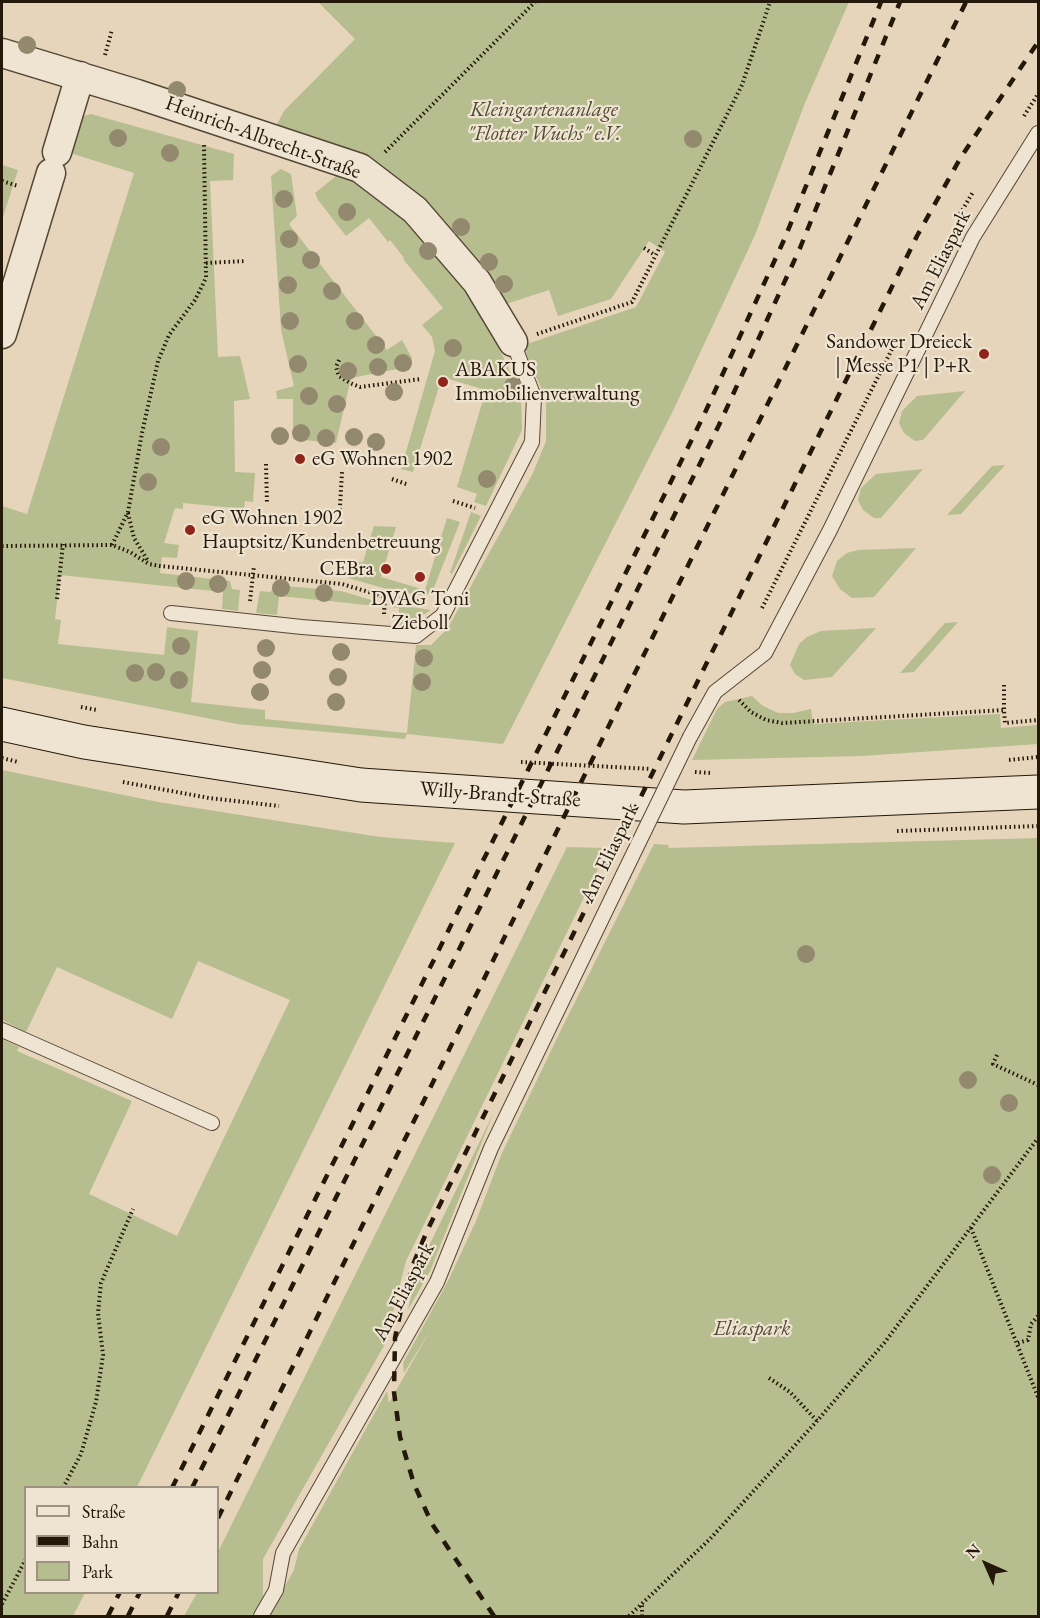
<!DOCTYPE html>
<html>
<head>
<meta charset="utf-8">
<style>
	body { margin:0 }
	#map { position:relative; width:1040px; height:1618px; overflow:hidden; background:#e6d5ba; font-family:"EB Garamond",serif }
	canvas { display:block }
	.frame { position:absolute; inset:0; border:3px solid #231809; pointer-events:none }
	.legend { position:absolute; left:24px; top:1486px; width:195px; height:108px; box-sizing:border-box; background:#efe4d2; border:2px solid #9d9282; margin:0; padding:8px 10px; list-style:none; font-size:18px; color:#231809 }
	.legend li { display:flex; align-items:center; gap:12px; height:30px }
	.legend b { width:30px; border:2px solid #9d9282 }
	.north { position:absolute; left:956px; top:1534px; width:60px; height:60px; -webkit-text-stroke:4px #efe4d2; paint-order:stroke; rotate:315deg; font-size:16px; font-weight:700; line-height:24px; text-align:center; color:#231809 }
	.north::after { content:''; display:block; margin:auto; width:21px; height:27px; background:#231809; clip-path:polygon(50% 0,100% 100%,50% 72%,0 100%) }
</style>
</head>
<body>
<div id="map">
<canvas width="1040" height="1618"></canvas>
<div class="frame"></div>
<ul class="legend">
<li><b style="height:8px;background:#efe4d2"></b>Straße</li>
<li><b style="height:8px;background:#231809"></b>Bahn</li>
<li><b style="height:16px;background:#b6bd8f"></b>Park</li>
</ul>
<div class="north">N</div>
</div>
<script>
const ctx = document.querySelector('canvas').getContext('2d');
ctx.lineJoin = 'round';
function paint(path, color) { ctx.fillStyle = color; ctx.fill(path, 'evenodd'); }
const toPath = rows => new Path2D(rows.map(r => 'M' + r).join(''));
function stroke(path, color, width, dash) { ctx.strokeStyle = color; ctx.lineWidth = width; ctx.lineCap = dash ? 'butt' : 'round'; ctx.setLineDash(dash || []); ctx.stroke(path); }
function write(font, color, halo, rows, align = 'center') {
  ctx.font = font + ' "EB Garamond",serif'; ctx.lineWidth = 4.5; ctx.setLineDash([]); ctx.textBaseline = 'middle'; ctx.strokeStyle = halo; ctx.fillStyle = color; for (const [text, x, y, turn = 0] of rows) {
    ctx.save(); ctx.translate(x, y); ctx.rotate((+turn || 0) * Math.PI / 180); ctx.textAlign = isNaN(turn) ? turn : align; if (halo) ctx.strokeText(text, 0, 0); ctx.fillText(text, 0, 0); ctx.restore();
  }
}
const green = toPath([
	[318,2,849,2,805,103,755,235,672,413,503,744,407,734,405,739,237,724,2,678,2,506,27,514,134,173,67,152,77,118,91,114,234,154,233,180,210,181,218,357,240,356,250,399,234,401,235,472,255,473,253,502,245,501,244,509,183,503,183,509,175,508,164,543,179,545,177,558,162,557,160,573,230,581,232,589,240,590,238,611,222,609,223,592,60,575,55,619,61,620,58,644,164,655,167,627,198,631,191,702,265,710,265,719,407,733,416,645,431,645,448,628,533,473,546,441,546,399,526,354,527,344,636,307,665,252,649,241,611,299,558,316,549,290,506,304,483,268,276,126,284,111,355,39],
	[2,165,18,170,2,220],
	[281,169,291,174,297,216,289,224,387,350,402,340,412,358,408,367,351,378,336,443,293,439,293,399,277,399,276,391,294,386,281,330,271,176],
	[336,176,347,178,375,193,400,213,421,235,460,284,492,334,521,394,522,430,486,506,474,502,477,494,457,487,486,390,442,377,413,472,401,469,435,351,432,337,422,325,443,308,403,259,404,258,390,240,388,242,369,218,346,236,318,200,315,193],
	[965,391,923,440,915,441,904,433,899,423,902,411,917,396],
	[1005,465,961,514,947,515,992,466],
	[923,469,881,518,874,518,863,510,858,500,861,488,876,474],
	[471,512,481,516,452,574,450,573],
	[447,518,460,522,433,590,425,596,394,591,348,578,350,561,363,562,374,526,396,527,381,577,425,590],
	[916,548,874,597,852,598,840,589,832,576,837,561,847,553,858,550],
	[274,585,341,591,378,602,377,606,279,596,277,615,256,613,260,591,270,592,273,589],
	[391,604,431,610,409,624,398,626,399,608,391,607],
	[958,622,914,672,900,673,945,623],
	[876,628,832,677,804,680,795,674,790,665,799,644,807,637,821,631],
	[752,696,763,706,778,713,793,713,811,709,813,724,1000,714,1001,728,1038,725,1038,744,862,756,692,760,717,709,725,702],
	[2,770,158,802,380,837,455,843,137,1487,26,1488,26,1592,85,1593,73,1616,2,1616,2,1039,19,1047,17,1051,132,1101,89,1194,177,1236,290,1000,198,961,172,1019,57,967,26,1032,2,1020],
	[1038,838,1038,1616,268,1616,294,1570,299,1549,387,1391,389,1403,431,1329,404,1373,403,1363,448,1281,476,1221,502,1153,559,1034,654,844,669,845,668,848],
	[567,847,603,848,593,867,598,869,406,1261,385,1344,263,1559,263,1597,252,1616,184,1616,197,1593,218,1592,218,1552],
	[494,1112,430,1271,408,1310,414,1281,427,1250]
]);
const path = toPath([
	[105,55,112,30],
	[1024,116,1038,94],
	[385,152,535,2],
	[2,181,18,186],
	[960,214,973,192],
	[644,248,655,255],
	[206,263,246,261],
	[537,334,632,302,742,85,770,2],
	[339,360,336,367,339,376,350,383,360,387,421,379],
	[266,464,267,504],
	[392,479,409,485],
	[453,501,475,508],
	[128,513,134,538,148,561],
	[339,523,342,472],
	[112,545,128,512,142,433,158,361,169,335,195,300,206,278,204,145],
	[2,546,112,545,130,552,149,564,160,566,342,584,385,597,425,602],
	[57,599,63,544],
	[250,601,254,566],
	[762,608,892,349],
	[384,614,385,597],
	[1004,685,1004,710],
	[739,700,751,712,766,720,782,723,1004,710,1005,723,1038,720],
	[81,707,97,710],
	[2,758,18,762],
	[1009,760,1038,757],
	[521,762,651,769],
	[695,772,711,773],
	[123,782,209,798,279,806],
	[897,831,1038,826],
	[997,1055,993,1064,1038,1085],
	[971,1228,1038,1397],
	[1018,1343,1028,1340,1031,1324,1038,1316],
	[769,1378,790,1392,817,1421],
	[63,1488,81,1454,96,1402,103,1355,98,1313,101,1283,133,1209],
	[2,1604,26,1559],
	[629,1616,710,1539,817,1421,885,1342,1038,1138],
	[642,1616,642,1605]
]);
const lane = toPath([
	[171,613,302,627,416,636,443,615,532,442,534,397,513,342],
	[690,737,715,692,765,653,830,530,973,237,1038,133],
	[2,1030,212,1123],
	[261,1616,276,1590,283,1553,437,1282,491,1148,623,875]
]);
const street = toPath([
	[2,53,137,94,360,168,415,210,477,282,513,342],
	[57,152,80,76],
	[2,334,51,173]
]);
const secondary = toPath([
	[2,724,84,742,361,785,684,807,1038,792]
]);
const rail = toPath([
	[172,1488,703,417,784,240,881,2],
	[192,1488,719,425,800,248,900,2],
	[218,1518,966,2],
	[108,1616,120,1592],
	[128,1616,140,1592],
	[167,1616,179,1592],
	[494,1616,432,1524,414,1484,400,1437,394,1392,395,1338,402,1305,412,1267,427,1231,917,236,961,157,1038,42]
]);
const laneBridge = toPath([
	[623,875,690,737]
]);
const trees = [
	[27,45],
	[177,90],
	[118,138],
	[693,139],
	[170,153],
	[284,199],
	[347,212],
	[461,227],
	[289,239],
	[428,251],
	[311,260],
	[489,262],
	[504,284],
	[288,285],
	[332,291],
	[290,321],
	[355,321],
	[376,345],
	[453,348],
	[403,363],
	[298,364],
	[378,367],
	[348,371],
	[513,386],
	[394,392],
	[309,396],
	[337,404],
	[301,433],
	[280,436],
	[354,437],
	[326,438],
	[376,442],
	[161,447],
	[487,479],
	[148,482],
	[186,581],
	[218,584],
	[281,588],
	[324,593],
	[181,646],
	[266,648],
	[341,652],
	[424,658],
	[262,670],
	[156,672],
	[135,673],
	[338,677],
	[179,680],
	[422,682],
	[260,692],
	[336,702],
	[806,954],
	[968,1080],
	[1009,1103],
	[992,1175]
];
const markers = [
	[984,354,6,"#8f2418"],
	[443,382,6,"#8f2418"],
	[300,459,6,"#8f2418"],
	[190,530,6,"#8f2418"],
	[386,569,6,"#8f2418"],
	[420,577,6,"#8f2418"]
];
const parkNames = [
	["Kleingartenanlage",544,110],
	["\"Flotter Wuchs\" e.V.",544,134],
	["Eliaspark",752,1329]
];
const streetNames = [
	["Heinrich-Albrecht-Straße",263,138,20],
	["Am Eliaspark",941,260,-63],
	["Willy-Brandt-Straße",500,795,4],
	["Am Eliaspark",610,853,-64],
	["Am Eliaspark",404,1292,-62]
];
const poiNames = [
	["Sandower Dreieck",972,342,"right"],
	["| Messe P1 | P+R",972,366,"right"],
	["ABAKUS",455,370],
	["Immobilienverwaltung",455,394],
	["eG Wohnen 1902",312,459],
	["eG Wohnen 1902",202,518],
	["Hauptsitz/Kundenbetreuung",202,542],
	["CEBra",374,569,"right"],
	["DVAG Toni",420,599,"center"],
	["Zieboll",420,623,"center"]
];
paint(green, '#b6bd8f');
stroke(lane, '#544735', 16);
stroke(street, '#544735', 31);
stroke(secondary, '#231809', 35);
stroke(path, '#231809', 4, [1.5, 3]);
stroke(lane, '#efe4d2', 14);
stroke(street, '#efe4d2', 28);
stroke(secondary, '#efe4d2', 33);
stroke(rail, '#231809', 4.5, [10, 10]);
stroke(laneBridge, '#544735', 16, []);
stroke(laneBridge, '#efe4d2', 14);
ctx.fillStyle = '#93896f';
for (const [x, y] of trees) { ctx.beginPath(); ctx.arc(x, y, 9, 0, 2 * Math.PI); ctx.fill(); }
for (const [x, y, r, color] of markers) { const dot = new Path2D(); dot.arc(x, y, r, 0, 2 * Math.PI); ctx.fillStyle = color; ctx.fill(dot); stroke(dot, '#efe4d2', 2); }
write('italic 21px', '#4f4a31', '#efe4d2', parkNames);
write('21px', '#231809', '#efe4d2', streetNames);
write('21px', '#231809', '#efe4d2', poiNames, 'left');
</script>
</body>
</html>
